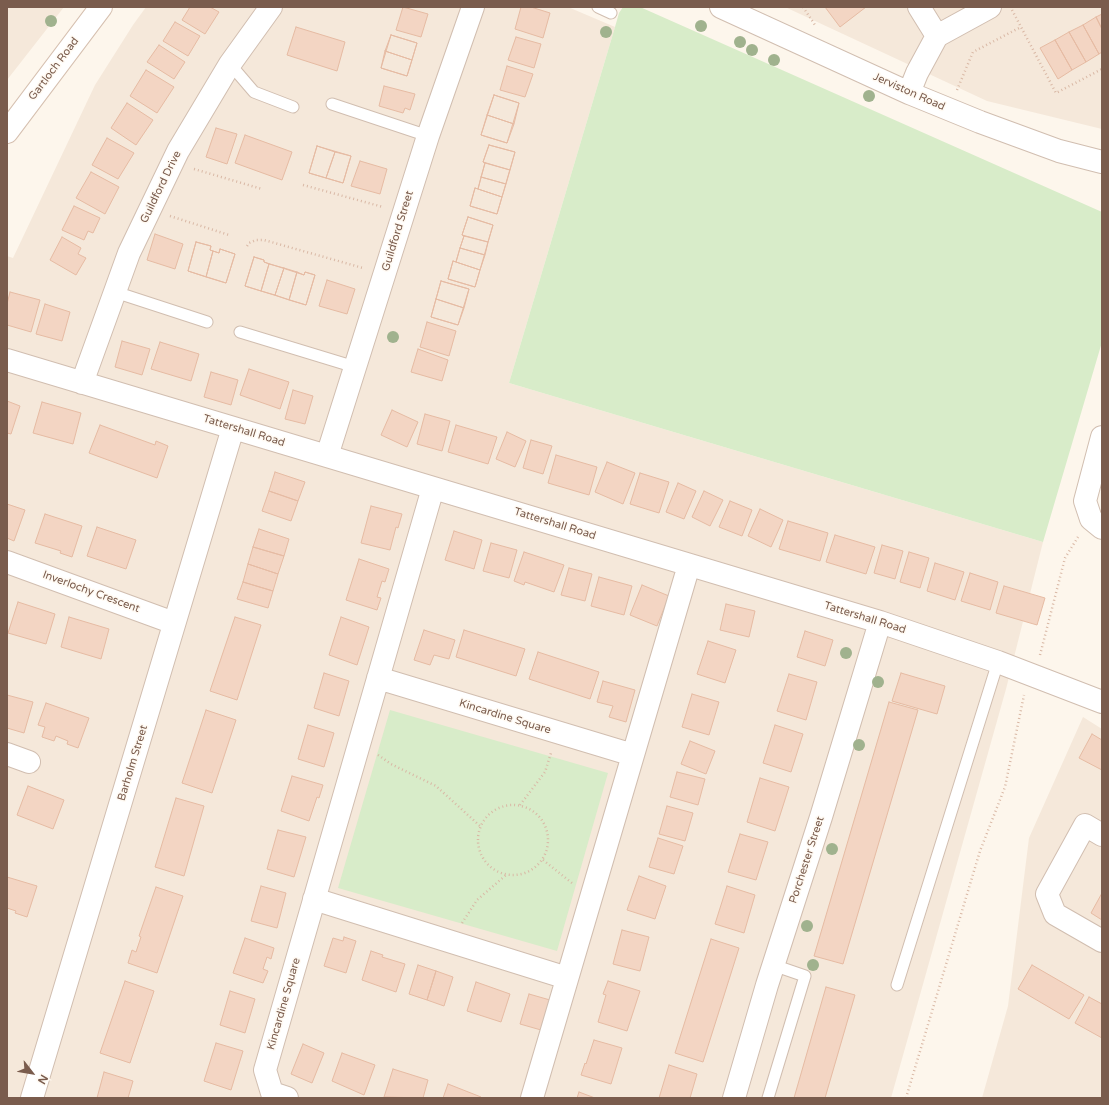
<!DOCTYPE html>
<html>
<head>
<meta charset="utf-8">
<style>
	body { margin:0 }
	#map { position:relative; width:1109px; height:1105px; overflow:hidden; background:#fdf6ec; font-family:"Varela Round",sans-serif }
	canvas { display:block }
	.frame { position:absolute; inset:0; border:8px solid #7a5c4d; pointer-events:none }
	.north { position:absolute; left:12px; top:1053px; width:40px; height:40px; -webkit-text-stroke:3px #fffaf3; paint-order:stroke; rotate:121deg; font-size:11px; font-weight:700; line-height:16px; text-align:center; color:#7a5c4d }
	.north::after { content:''; display:block; margin:auto; width:14px; height:18px; background:#7a5c4d; clip-path:polygon(50% 0,100% 100%,50% 72%,0 100%) }
</style>
</head>
<body>
<div id="map">
<canvas width="1109" height="1105"></canvas>
<div class="frame"></div>
<div class="north">N</div>
</div>
<script>
const ctx = document.querySelector('canvas').getContext('2d');
ctx.lineJoin = 'round';
function paint(path, color) { ctx.fillStyle = color; ctx.fill(path, 'evenodd'); }
const toPath = rows => new Path2D(rows.map(r => 'M' + r).join(''));
function stroke(path, color, width, dash) { ctx.strokeStyle = color; ctx.lineWidth = width; ctx.lineCap = dash ? 'butt' : 'round'; ctx.setLineDash(dash || []); ctx.stroke(path); }
function write(font, color, halo, rows, align = 'center') {
  ctx.font = font + ' "Varela Round",sans-serif'; ctx.lineWidth = 3; ctx.setLineDash([]); ctx.textBaseline = 'middle'; ctx.strokeStyle = halo; ctx.fillStyle = color; for (const [text, x, y, turn = 0] of rows) {
    ctx.save(); ctx.translate(x, y); ctx.rotate((+turn || 0) * Math.PI / 180); ctx.textAlign = isNaN(turn) ? turn : align; if (halo) ctx.strokeText(text, 0, 0); ctx.fillText(text, 0, 0); ctx.restore();
  }
}
const residential = toPath([
	[7,7,64,7,7,80],
	[146,7,568,7,615,27,509,383,1043,542,1006,689,891,1098,7,1098,7,256,13,258,95,85,133,25],
	[785,7,1102,7,1102,129,987,101],
	[1083,717,1102,729,1102,1098,982,1098,1008,1006,1029,838]
]);
const green = toPath([
	[623,7,640,7,1102,212,1102,342,1043,542,509,383,615,27,619,13],
	[390,710,608,773,557,951,338,888]
]);
const building = toPath([
	[190,7,210,7,219,12,205,34,182,20,190,7],
	[403,7,428,14,421,37,396,30,403,7],
	[521,7,531,7,550,13,543,38,515,29,521,7],
	[825,7,866,7,840,27,825,7],
	[1102,14,1102,29,1096,17,1102,14],
	[1096,17,1102,29,1102,52,1099,54,1083,25,1096,17],
	[175,22,200,36,188,56,163,41,175,22],
	[1083,25,1099,54,1086,62,1069,32,1083,25],
	[296,27,345,42,337,71,287,55,296,27],
	[1069,32,1086,62,1072,70,1055,40,1069,32],
	[391,35,417,43,407,76,381,68,391,35],
	[391,35,417,43,412,60,385,51,391,35],
	[516,37,541,44,534,68,508,60,516,37],
	[1055,40,1072,70,1058,79,1040,48,1055,40],
	[159,45,185,62,174,79,147,62,159,45],
	[385,51,412,60,407,76,381,68,385,51],
	[507,66,533,74,525,97,500,90,507,66],
	[146,70,174,87,157,113,130,96,146,70],
	[384,86,415,94,410,110,405,108,403,113,379,106,384,86],
	[494,95,519,103,507,143,481,135,494,95],
	[494,95,519,103,514,124,487,115,494,95],
	[127,103,153,120,136,145,111,128,127,103],
	[487,115,514,124,507,143,481,135,487,115],
	[216,128,237,134,227,164,206,157,216,128],
	[245,135,292,152,282,180,235,163,245,135],
	[107,138,134,153,118,179,92,165,107,138],
	[489,145,515,152,497,214,470,206,475,188,478,189,485,163,483,162,489,145],
	[489,145,515,152,510,170,483,162,489,145],
	[317,146,351,156,343,183,309,173,317,146],
	[317,146,335,152,326,178,309,173,317,146],
	[335,152,351,156,343,183,326,178,335,152],
	[360,161,387,169,380,194,351,186,360,161],
	[485,163,510,170,506,184,481,177,485,163],
	[91,172,119,187,105,214,76,198,91,172],
	[481,177,506,184,502,197,478,189,481,177],
	[475,188,502,197,497,214,470,206,475,188],
	[74,206,100,218,93,233,88,231,84,240,62,230,74,206],
	[468,217,493,225,475,287,448,279,453,261,456,262,460,248,464,236,462,235,468,217],
	[468,217,493,225,488,242,462,235,468,217],
	[155,234,183,244,175,269,147,260,155,234],
	[464,236,488,242,485,255,460,248,464,236],
	[62,237,81,248,78,254,86,258,76,275,50,260,62,237],
	[196,242,211,246,210,250,219,253,220,249,235,254,226,283,188,271,196,242],
	[196,242,211,246,210,250,213,251,206,277,188,271,196,242],
	[460,248,485,255,480,270,456,262,460,248],
	[220,249,235,254,226,283,206,277,213,251,219,253,220,249],
	[254,257,264,260,264,262,304,275,305,272,315,275,306,305,245,286,254,257],
	[254,257,264,260,264,262,269,264,261,291,245,286,254,257],
	[453,261,480,270,475,287,448,279,453,261],
	[269,264,284,268,275,295,261,291,269,264],
	[284,268,297,272,289,300,275,295,284,268],
	[297,272,304,275,305,272,315,275,306,305,289,300,297,272],
	[327,280,355,289,347,314,319,306,327,280],
	[441,281,469,289,458,325,431,317,441,281],
	[441,281,469,289,464,308,436,299,441,281],
	[10,292,40,300,31,332,7,325,7,304,10,292],
	[436,299,464,308,458,325,431,317,436,299],
	[45,304,70,312,62,341,36,334,45,304],
	[427,322,456,331,449,356,420,347,427,322],
	[122,341,150,349,142,375,115,367,122,341],
	[160,342,199,354,191,381,151,369,160,342],
	[418,349,448,360,442,381,411,372,418,349],
	[249,369,289,382,280,409,240,395,249,369],
	[211,372,238,380,231,405,204,397,211,372],
	[293,390,313,396,305,424,285,419,293,390],
	[7,401,20,406,11,434,7,433,7,401],
	[42,402,81,413,73,444,33,433,42,402],
	[392,410,418,422,407,447,381,435,392,410],
	[425,414,450,421,442,451,417,444,425,414],
	[100,425,155,445,156,441,168,446,157,478,89,453,100,425],
	[456,425,497,437,488,464,448,452,456,425],
	[507,432,526,441,515,467,496,459,507,432],
	[531,440,552,446,543,474,523,468,531,440],
	[556,455,597,467,589,495,548,483,556,455],
	[607,462,635,473,623,504,595,492,607,462],
	[275,472,305,482,298,501,269,491,275,472],
	[640,473,669,482,659,513,630,504,640,473],
	[678,483,696,491,684,519,666,512,678,483],
	[269,491,298,501,291,521,262,511,269,491],
	[704,491,723,500,710,526,692,517,704,491],
	[730,501,752,510,742,536,719,527,730,501],
	[7,504,25,510,14,541,7,538,7,504],
	[371,506,402,514,398,528,396,527,390,550,361,543,371,506],
	[760,509,783,520,771,547,748,536,760,509],
	[45,514,82,526,72,557,60,553,61,551,35,543,45,514],
	[788,521,828,533,820,561,779,549,788,521],
	[97,527,136,540,126,569,87,556,97,527],
	[259,529,289,539,284,556,253,547,259,529],
	[454,531,482,540,474,569,445,560,454,531],
	[835,535,875,547,866,574,826,562,835,535],
	[491,543,517,550,509,578,483,571,491,543],
	[882,545,903,551,895,579,874,573,882,545],
	[253,547,284,556,278,574,248,564,253,547],
	[524,552,564,565,554,592,525,582,524,585,514,581,524,552],
	[909,552,929,558,920,588,900,582,909,552],
	[359,559,389,569,385,582,382,581,377,597,381,598,377,610,346,600,359,559],
	[935,563,964,572,955,600,927,591,935,563],
	[248,564,278,574,273,591,243,582,248,564],
	[569,568,592,574,585,601,561,595,569,568],
	[970,573,998,582,990,610,961,601,970,573],
	[599,577,632,586,624,615,591,606,599,577],
	[243,582,273,591,268,608,237,599,243,582],
	[642,585,669,596,657,626,630,615,642,585],
	[1004,586,1045,598,1037,625,996,613,1004,586],
	[18,602,55,614,46,644,8,633,18,602],
	[726,604,755,611,749,637,720,630,726,604],
	[69,617,109,629,101,659,61,647,69,617],
	[235,617,261,625,237,700,210,691,235,617],
	[341,617,369,627,357,665,329,655,341,617],
	[424,630,455,640,449,659,434,655,430,665,414,660,424,630],
	[464,630,525,649,516,676,456,657,464,630],
	[805,631,833,640,825,666,797,657,805,631],
	[708,641,736,650,725,683,697,674,708,641],
	[538,652,599,672,590,699,529,679,538,652],
	[324,673,349,681,339,716,314,708,324,673],
	[901,673,945,686,937,714,892,701,901,673],
	[789,674,817,682,806,720,777,711,789,674],
	[603,681,635,690,626,722,609,717,613,706,597,702,603,681],
	[692,694,719,702,709,735,682,727,692,694],
	[7,695,33,702,24,733,7,728,7,695],
	[889,702,918,710,843,964,814,956,889,702],
	[46,703,89,718,78,748,67,744,68,741,56,736,54,741,42,737,45,727,38,725,46,703],
	[206,710,236,720,212,793,182,783,206,710],
	[308,725,334,733,324,767,298,759,308,725],
	[775,725,803,734,791,772,763,763,775,725],
	[1092,734,1102,740,1102,770,1079,758,1092,734],
	[690,741,715,751,706,774,681,764,690,741],
	[677,772,705,779,698,805,670,797,677,772],
	[292,776,323,785,319,798,317,797,309,821,281,811,292,776],
	[760,778,789,787,775,831,747,822,760,778],
	[28,786,64,800,53,829,17,815,28,786],
	[176,798,204,806,184,876,155,867,176,798],
	[667,806,693,813,685,841,659,834,667,806],
	[278,830,306,837,294,877,267,869,278,830],
	[740,834,768,842,756,880,728,872,740,834],
	[658,838,683,846,674,874,649,867,658,838],
	[639,876,666,886,655,919,627,910,639,876],
	[7,877,37,886,27,917,15,913,16,911,7,908,7,877],
	[261,886,286,893,277,928,251,921,261,886],
	[727,886,755,895,744,933,715,924,727,886],
	[156,887,183,896,157,973,128,963,132,950,136,952,141,937,139,936,156,887],
	[1102,893,1102,920,1091,913,1102,893],
	[622,930,649,937,640,971,613,964,622,930],
	[344,937,356,941,346,973,324,966,333,938,343,941,344,937],
	[245,938,274,948,271,959,267,957,263,969,268,971,263,983,233,973,245,938],
	[711,939,739,948,703,1062,675,1053,711,939],
	[371,951,383,955,382,957,405,964,396,992,362,980,371,951],
	[418,965,436,971,427,1000,409,994,418,965],
	[1032,965,1084,995,1069,1019,1018,989,1032,965],
	[436,971,453,977,444,1006,427,1000,436,971],
	[125,981,154,991,130,1063,100,1053,125,981],
	[608,981,640,991,627,1031,598,1022,606,995,603,994,608,981],
	[476,982,510,994,501,1022,467,1011,476,982],
	[826,987,855,995,825,1098,794,1098,826,987],
	[230,991,255,999,245,1033,220,1025,230,991],
	[529,994,550,1000,541,1030,520,1024,529,994],
	[1089,997,1102,1004,1102,1038,1075,1023,1089,997],
	[594,1040,622,1048,611,1084,581,1075,585,1063,586,1064,594,1040],
	[216,1043,243,1051,231,1090,204,1081,216,1043],
	[303,1044,324,1053,312,1083,291,1074,303,1044],
	[342,1053,375,1065,364,1095,332,1081,342,1053],
	[669,1065,697,1074,690,1098,659,1098,669,1065],
	[393,1069,428,1080,423,1098,384,1097,393,1069],
	[104,1072,133,1081,128,1098,97,1098,104,1072],
	[448,1084,481,1097,480,1098,443,1098,448,1084],
	[579,1092,595,1098,577,1098,579,1092]
]);
const path = toPath([
	[803,7,815,25],
	[1012,10,1056,93,1102,69],
	[957,90,973,52,1021,27],
	[194,169,262,189],
	[303,185,383,207],
	[170,216,229,235],
	[247,246,249,243,256,240,264,240,363,268],
	[1040,655,1065,558,1078,537],
	[378,755,391,764,436,786,480,826],
	'478 840a35 35 0 1 1 70 0a35 35 0 1 1-70 0Z',
	[520,805,545,772,551,753],
	[543,860,572,883],
	[462,923,477,900,506,875],
	[906,1098,980,851,1005,787,1024,695]
]);
const service = toPath([
	[598,7,611,13],
	[230,64,254,92,293,107],
	[332,104,428,136],
	[115,292,207,322],
	[240,332,355,367],
	[897,985,998,662],
	[768,1098,805,976,773,965]
]);
const minor = toPath([
	[721,7,909,93,980,122,1059,151,1102,162],
	[919,7,937,36],
	[909,93,917,73,937,36,990,7],
	[7,360,880,622,998,662,1102,702],
	[82,383,129,253,178,151,230,64,271,7],
	[1102,437,1085,501,1091,519,1102,528],
	[327,456,428,136,473,7],
	[7,562,174,623],
	[378,678,633,755],
	[7,754,29,762],
	[1102,835,1085,825,1047,894,1055,914,1102,941],
	[314,899,567,978],
	[32,1098,233,428],
	[287,1098,272,1093,265,1070,433,488],
	[532,1098,689,565],
	[734,1098,767,985,821,817,880,622]
]);
const secondary = toPath([
	[7,132,101,7]
]);
const trees = [
	[51,21],
	[701,26],
	[606,32],
	[740,42],
	[752,50],
	[774,60],
	[869,96],
	[393,337],
	[846,653],
	[878,682],
	[859,745],
	[832,849],
	[807,926],
	[813,965]
];
const streetNames = [
	["Gartloch Road",54,69,-53],
	["Jerviston Road",909,92,24],
	["Guildford Drive",161,187,-64],
	["Guildford Street",398,231,-73],
	["Tattershall Road",244,431,17],
	["Tattershall Road",555,524,17],
	["Inverlochy Crescent",91,592,20],
	["Tattershall Road",865,618,17],
	["Kincardine Square",505,717,17],
	["Barholm Street",133,763,-73],
	["Porchester Street",807,860,-72],
	["Kincardine Square",284,1004,-74]
];
paint(residential, '#f5e8da');
paint(green, '#d8ecc9');
paint(building, '#f3d5c3');
stroke(building, '#e6bba3', 1);
stroke(service, '#d1beb0', 13);
stroke(minor, '#d1beb0', 24);
stroke(secondary, '#d6c0b0', 24);
stroke(path, '#d9b8a5', 2.5, [1, 3]);
stroke(service, '#fff', 11);
stroke(minor, '#fff', 22);
stroke(secondary, '#fff', 22);
ctx.fillStyle = '#a0b28e';
for (const [x, y] of trees) { ctx.beginPath(); ctx.arc(x, y, 6, 0, 2 * Math.PI); ctx.fill(); }
write('11px', '#7a5c4d', '#fffaf3', streetNames);
</script>
</body>
</html>
